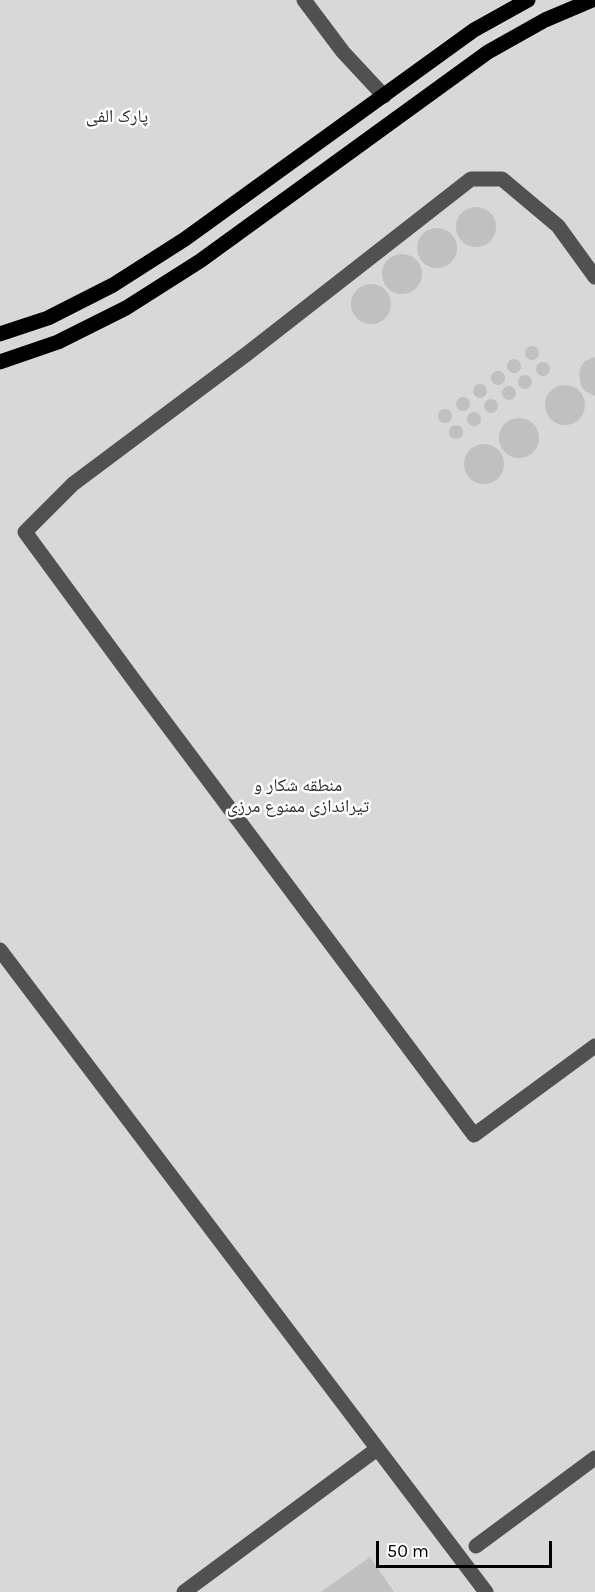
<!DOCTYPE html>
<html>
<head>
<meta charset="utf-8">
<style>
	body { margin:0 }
	#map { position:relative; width:595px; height:1592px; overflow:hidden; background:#fff; font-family:Karla,sans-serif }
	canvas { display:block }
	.scale { position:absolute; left:376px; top:1541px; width:176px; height:27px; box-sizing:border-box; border:3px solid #000; border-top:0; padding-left:8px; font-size:18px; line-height:21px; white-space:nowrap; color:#000; -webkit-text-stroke:4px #fff; paint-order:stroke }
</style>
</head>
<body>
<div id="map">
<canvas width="595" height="1592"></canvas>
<div class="scale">50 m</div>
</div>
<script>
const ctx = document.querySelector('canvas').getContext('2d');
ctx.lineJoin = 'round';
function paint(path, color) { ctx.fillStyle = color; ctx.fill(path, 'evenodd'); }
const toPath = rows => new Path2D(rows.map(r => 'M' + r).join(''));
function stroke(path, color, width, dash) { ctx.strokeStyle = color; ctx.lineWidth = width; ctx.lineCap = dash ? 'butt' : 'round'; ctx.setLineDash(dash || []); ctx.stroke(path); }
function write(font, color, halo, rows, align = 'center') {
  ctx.font = font + ' Karla,"Noto Naskh Arabic",sans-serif'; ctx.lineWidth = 5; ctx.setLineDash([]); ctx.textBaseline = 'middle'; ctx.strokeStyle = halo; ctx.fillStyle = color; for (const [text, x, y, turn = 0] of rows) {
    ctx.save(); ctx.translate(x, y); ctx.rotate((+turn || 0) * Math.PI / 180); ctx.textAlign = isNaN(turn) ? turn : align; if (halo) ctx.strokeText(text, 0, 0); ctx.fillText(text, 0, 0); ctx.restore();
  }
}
const green = toPath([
	[0,0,595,0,595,1592,0,1592]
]);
const building = toPath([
	'456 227a20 20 0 1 1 40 0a20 20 0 1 1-40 0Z',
	'417 248a20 20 0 1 1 40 0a20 20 0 1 1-40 0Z',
	'382 274a20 20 0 1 1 40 0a20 20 0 1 1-40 0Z',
	'351 304a20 20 0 1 1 40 0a20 20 0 1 1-40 0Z',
	'525 353a7 7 0 1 1 14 0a7 7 0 1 1-14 0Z',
	[595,357,595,396,585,391,581,386,579,373,581,367,585,361],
	'507 366a7 7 0 1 1 14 0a7 7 0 1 1-14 0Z',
	'536 369a7 7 0 1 1 14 0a7 7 0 1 1-14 0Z',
	'491 378a7 7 0 1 1 14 0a7 7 0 1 1-14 0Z',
	'518 382a7 7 0 1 1 14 0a7 7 0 1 1-14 0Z',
	'473 391a7 7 0 1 1 14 0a7 7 0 1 1-14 0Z',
	'545 405a20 20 0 1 1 40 0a20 20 0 1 1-40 0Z',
	'502 393a7 7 0 1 1 14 0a7 7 0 1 1-14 0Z',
	'456 404a7 7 0 1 1 14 0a7 7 0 1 1-14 0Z',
	'484 406a7 7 0 1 1 14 0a7 7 0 1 1-14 0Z',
	'438 416a7 7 0 1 1 14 0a7 7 0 1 1-14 0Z',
	'467 419a7 7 0 1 1 14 0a7 7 0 1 1-14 0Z',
	'499 438a20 20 0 1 1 40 0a20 20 0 1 1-40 0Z',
	'449 432a7 7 0 1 1 14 0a7 7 0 1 1-14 0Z',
	'464 464a20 20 0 1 1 40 0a20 20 0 1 1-40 0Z',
	[370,1557,394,1592,321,1592]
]);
const minor = toPath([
	[304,0,343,52,384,96],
	[595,277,558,226,502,179,471,179,248,353,73,484,25,532,144,694,474,1135,595,1046],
	[0,950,486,1592],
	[476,1546,595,1458],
	[184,1592,377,1449]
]);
const major = toPath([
	[0,334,48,318,113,285,185,239,474,30,528,0],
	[0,362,58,342,126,308,200,261,488,52,545,20,592,0]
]);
const parkNames = [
	["پارک الفی",117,117],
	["منطقه شکار و",298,786],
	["تیراندازی ممنوع مرزی",298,807]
];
paint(green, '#d8d8d8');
paint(building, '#c0c0c0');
stroke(major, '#dbdbdb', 17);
stroke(minor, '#515151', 15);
stroke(major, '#000', 15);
write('18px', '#2f2f2f', '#fff', parkNames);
</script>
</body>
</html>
